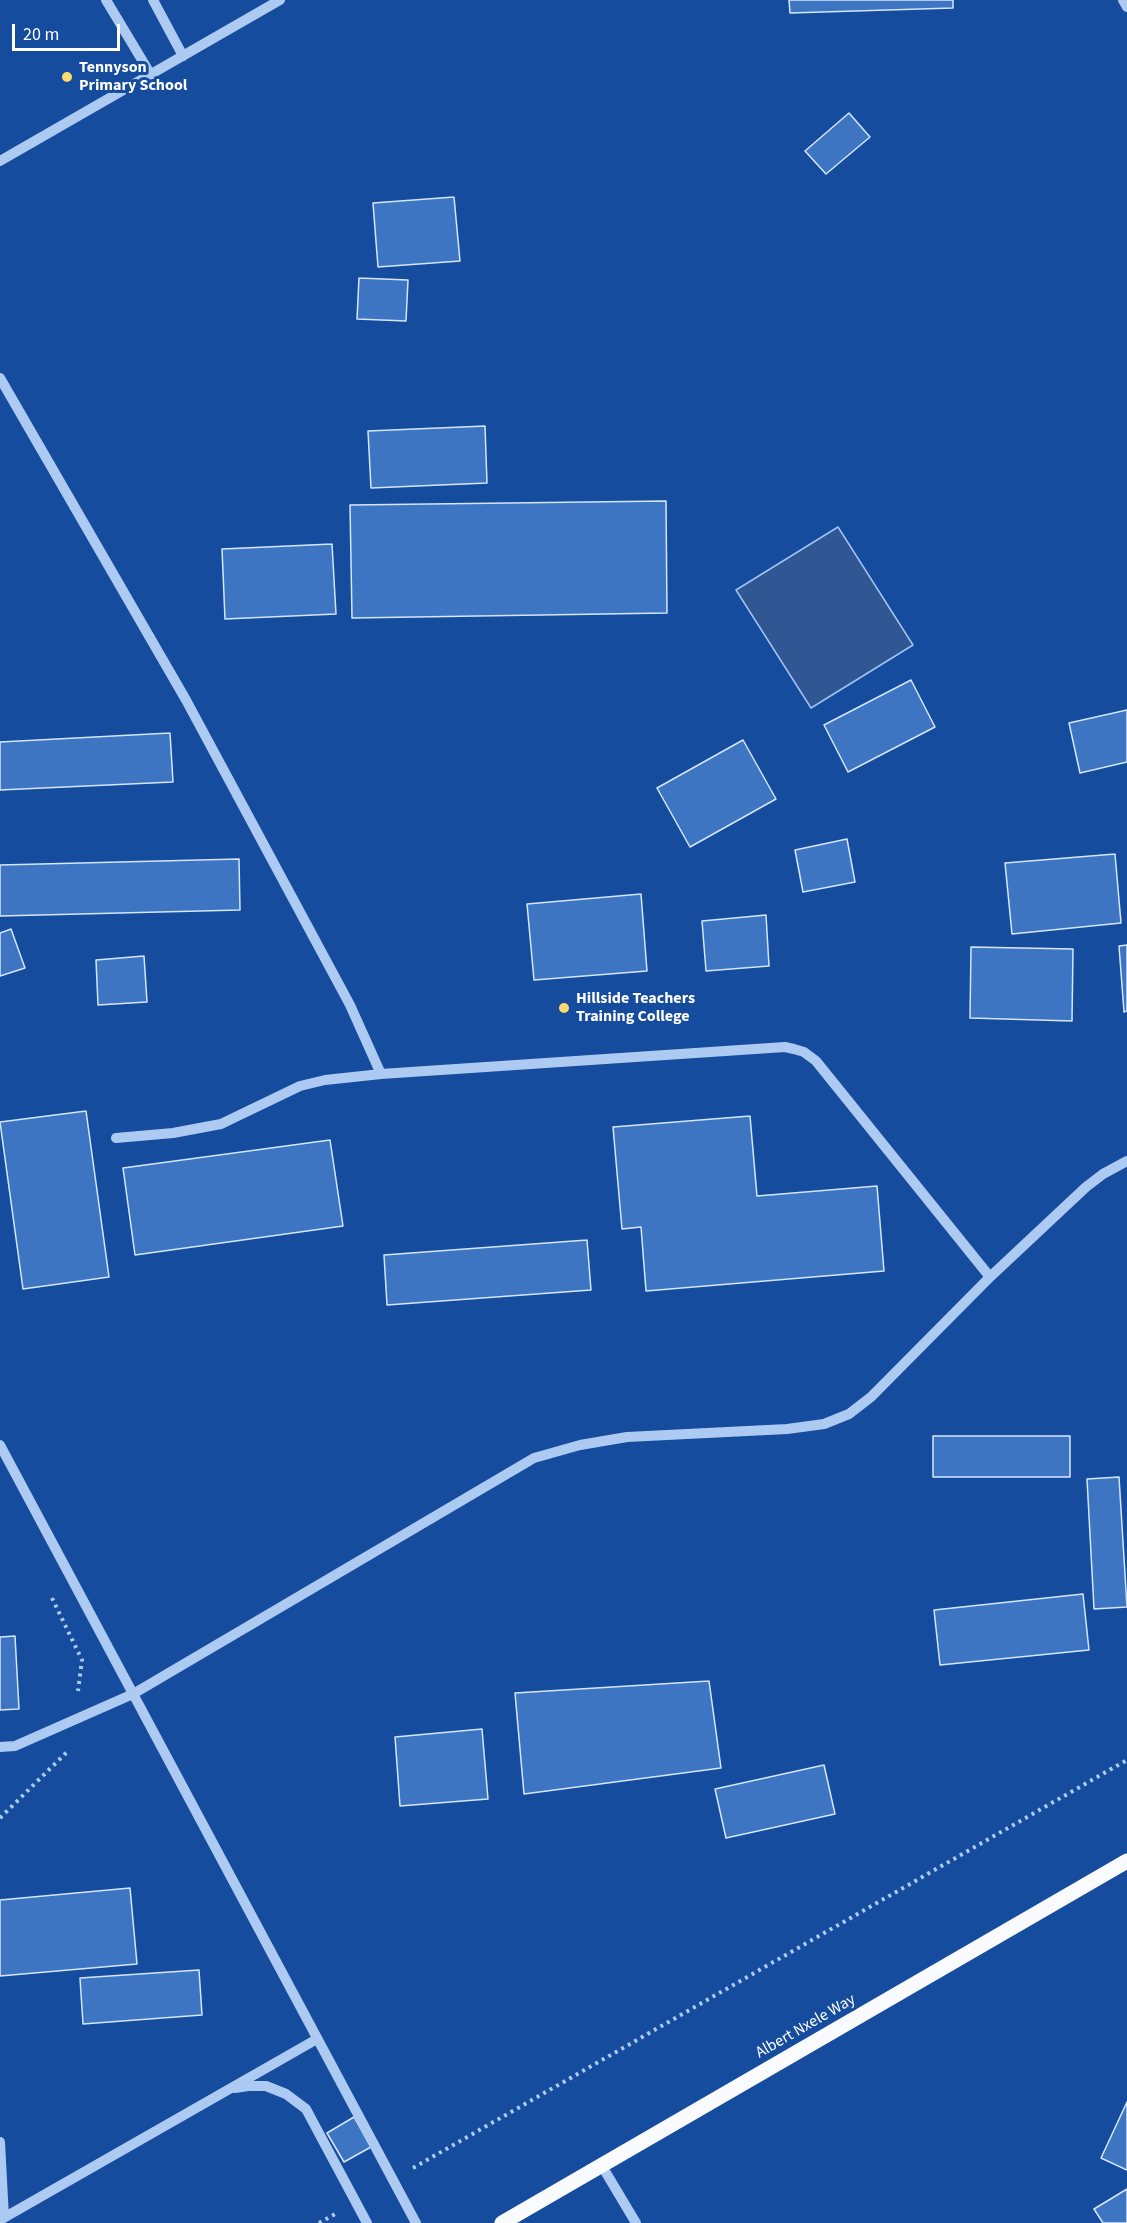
<!DOCTYPE html>
<html>
<head>
<meta charset="utf-8">
<style>
	body { margin:0 }
	#map { position:relative; width:1127px; height:2223px; overflow:hidden; background:#164c9d; font-family:"Source Sans 3",sans-serif }
	canvas { display:block }
	.scale { position:absolute; left:12px; top:24px; width:108px; height:27px; box-sizing:border-box; border:3px solid #fff; border-top:0; padding-left:8px; font-size:18px; line-height:21px; white-space:nowrap; color:#fff; -webkit-text-stroke:4px #164c9d; paint-order:stroke }
</style>
</head>
<body>
<div id="map">
<canvas width="1127" height="2223"></canvas>
<div class="scale">20 m</div>
</div>
<script>
const ctx = document.querySelector('canvas').getContext('2d');
ctx.lineJoin = 'round';
function paint(path, color) { ctx.fillStyle = color; ctx.fill(path, 'evenodd'); }
const toPath = rows => new Path2D(rows.map(r => 'M' + r).join(''));
function stroke(path, color, width, dash) { ctx.strokeStyle = color; ctx.lineWidth = width; ctx.lineCap = dash ? 'butt' : 'round'; ctx.setLineDash(dash || []); ctx.stroke(path); }
function write(font, color, halo, rows, align = 'center') {
  ctx.font = font + ' "Source Sans 3",sans-serif'; ctx.lineWidth = 6; ctx.setLineDash([]); ctx.textBaseline = 'middle'; ctx.strokeStyle = halo; ctx.fillStyle = color; for (const [text, x, y, turn = 0] of rows) {
    ctx.save(); ctx.translate(x, y); ctx.rotate((+turn || 0) * Math.PI / 180); ctx.textAlign = isNaN(turn) ? turn : align; if (halo) ctx.strokeText(text, 0, 0); ctx.fillText(text, 0, 0); ctx.restore();
  }
}
const water = toPath([
	[838,527,913,645,811,708,736,590,838,527]
]);
const building = toPath([
	[789,0,953,0,953,8,790,13,789,0],
	[849,113,870,137,826,174,805,151,849,113],
	[454,197,460,261,378,267,373,203,454,197],
	[359,278,408,280,406,321,357,319,359,278],
	[485,426,487,483,371,488,368,431,485,426],
	[666,501,667,613,352,618,350,505,666,501],
	[332,544,336,614,225,619,222,549,332,544],
	[911,680,935,727,848,772,824,725,911,680],
	[1127,710,1127,762,1080,773,1069,723,1127,710],
	[170,733,173,782,0,790,0,742,170,733],
	[743,740,776,799,690,847,657,788,743,740],
	[847,839,855,882,803,892,795,850,847,839],
	[1115,854,1121,923,1012,934,1005,863,1115,854],
	[239,859,240,910,0,916,0,865,239,859],
	[641,894,647,971,534,980,527,904,641,894],
	[766,915,769,966,706,971,702,921,766,915],
	[11,929,25,968,0,976,0,933,11,929],
	[1127,945,1127,1011,1124,1012,1119,946,1127,945],
	[971,947,1073,949,1072,1021,970,1018,971,947],
	[144,956,147,1002,98,1005,96,960,144,956],
	[86,1111,109,1277,23,1289,0,1122,86,1111],
	[750,1116,757,1196,877,1186,884,1271,646,1291,641,1227,622,1229,613,1127,750,1116],
	[330,1140,343,1226,135,1255,123,1168,330,1140],
	[587,1240,591,1290,387,1305,384,1255,587,1240],
	[933,1436,1070,1436,1070,1477,933,1477,933,1436],
	[1119,1477,1127,1607,1094,1609,1087,1479,1119,1477],
	[1083,1594,1089,1650,940,1665,934,1610,1083,1594],
	[15,1636,19,1709,0,1710,0,1637,15,1636],
	[709,1681,721,1768,524,1794,515,1693,709,1681],
	[482,1729,488,1799,400,1806,395,1737,482,1729],
	[824,1765,835,1814,726,1838,715,1789,824,1765],
	[130,1888,137,1964,0,1976,0,1900,130,1888],
	[199,1970,202,2015,83,2024,80,1978,199,1970],
	[1127,2102,1127,2170,1101,2158,1127,2102],
	[354,2117,371,2147,344,2162,327,2133,354,2117],
	[1127,2189,1127,2223,1103,2223,1094,2209,1127,2189]
]);
const path = toPath([
	[52,1598,82,1660,78,1691],
	[0,1818,68,1751],
	[413,2168,1127,1760],
	[319,2223,337,2213]
]);
const minor = toPath([
	[106,0,151,75],
	[153,0,183,56],
	[1123,0,1127,7],
	[0,161,280,0],
	[0,378,186,700,350,1005,381,1074],
	[116,1138,173,1133,221,1124,300,1086,325,1080,381,1074,785,1047,794,1049,804,1052,816,1061,990,1277],
	[0,1445,416,2223],
	[0,1747,15,1746,133,1694,534,1458,580,1445,627,1437,787,1429,824,1424,849,1414,871,1397,990,1277,1086,1187,1103,1174,1127,1161],
	[235,2088,248,2086,266,2086,286,2094,306,2109,367,2223],
	[0,2142,4,2218],
	[602,2166,636,2223],
	[0,2220,317,2039]
]);
const major = toPath([
	[502,2223,1127,1861]
]);
const markers = [
	[67,77,6,"#ffdb6f"],
	[564,1008,6,"#ffdb6f"]
];
const poiNames = [
	["Tennyson",79,68],
	["Primary School",79,86],
	["Hillside Teachers",576,999],
	["Training College",576,1017]
];
const streetNames = [
	["Albert Nxele Way",806,2027,-30]
];
paint(water, '#305793');
stroke(water, '#a0c4f5', 1.5);
paint(building, '#3e75c3');
stroke(building, '#d5e6fd', 1.5);
stroke(path, '#adcaf3', 4, [3, 4.5]);
stroke(minor, '#adcaf3', 10);
stroke(major, '#f9fbff', 15);
for (const [x, y, r, color] of markers) { const dot = new Path2D(); dot.arc(x, y, r, 0, 2 * Math.PI); ctx.fillStyle = color; ctx.fill(dot); stroke(dot, '#164c9d', 2); }
write('bold 16px', '#fff', '#164c9d', poiNames, 'left');
write('16px', '#fff', '#164c9d', streetNames);
</script>
</body>
</html>
